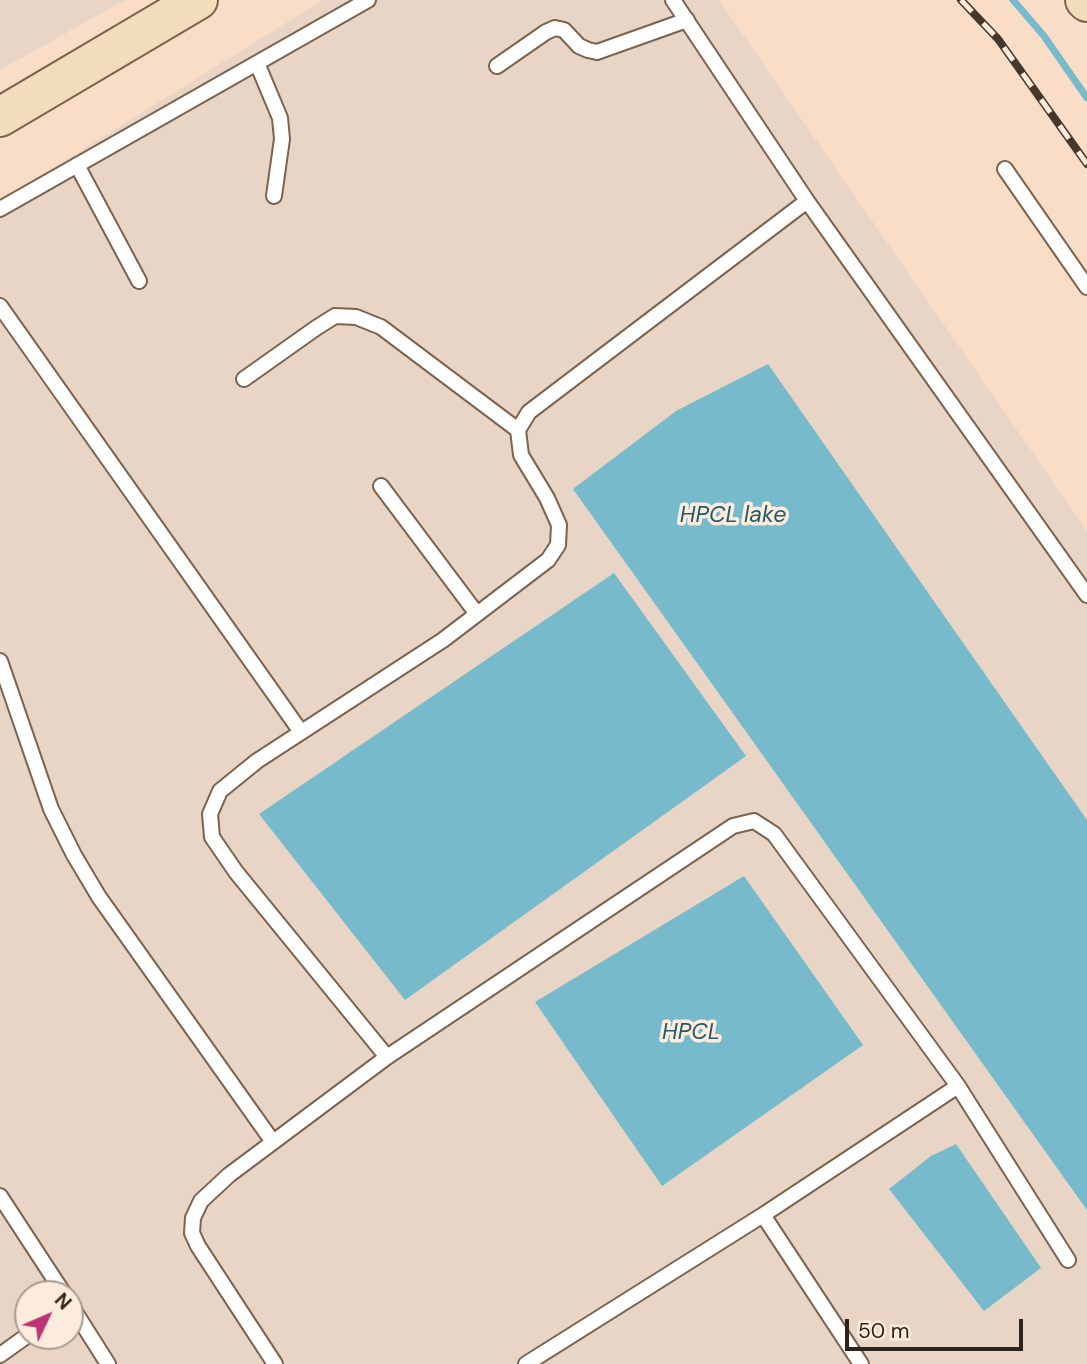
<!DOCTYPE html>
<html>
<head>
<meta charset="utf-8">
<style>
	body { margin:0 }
	#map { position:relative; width:1087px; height:1364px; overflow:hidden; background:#f9ddc6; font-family:"DM Sans",sans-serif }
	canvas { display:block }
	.north { position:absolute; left:14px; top:1280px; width:70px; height:70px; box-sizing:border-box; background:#fdecde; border:2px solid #aa9c90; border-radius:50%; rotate:46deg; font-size:19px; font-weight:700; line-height:28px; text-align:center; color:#2d231a }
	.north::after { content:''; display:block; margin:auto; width:24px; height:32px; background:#bd3470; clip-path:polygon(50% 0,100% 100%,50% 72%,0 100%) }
	.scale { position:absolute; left:845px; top:1319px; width:178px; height:32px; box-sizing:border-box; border:4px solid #2d231a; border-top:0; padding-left:9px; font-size:21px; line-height:24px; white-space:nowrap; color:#2d231a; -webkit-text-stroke:5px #fdecde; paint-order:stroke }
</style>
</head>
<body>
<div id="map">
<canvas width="1087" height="1364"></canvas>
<div class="north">N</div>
<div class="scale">50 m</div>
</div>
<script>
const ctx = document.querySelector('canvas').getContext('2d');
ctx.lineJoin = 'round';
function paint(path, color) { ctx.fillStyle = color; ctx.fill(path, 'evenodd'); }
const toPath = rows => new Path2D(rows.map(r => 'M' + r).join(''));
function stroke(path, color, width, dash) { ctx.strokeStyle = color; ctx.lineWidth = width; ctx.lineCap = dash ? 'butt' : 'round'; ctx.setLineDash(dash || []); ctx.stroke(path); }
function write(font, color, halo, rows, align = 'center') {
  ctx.font = font + ' "DM Sans",sans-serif'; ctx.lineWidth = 7; ctx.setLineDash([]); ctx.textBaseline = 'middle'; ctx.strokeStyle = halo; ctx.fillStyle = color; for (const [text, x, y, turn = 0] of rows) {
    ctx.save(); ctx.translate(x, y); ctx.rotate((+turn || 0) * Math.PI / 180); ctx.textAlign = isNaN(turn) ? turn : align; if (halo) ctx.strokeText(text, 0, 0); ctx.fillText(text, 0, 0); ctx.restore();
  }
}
const industrial = toPath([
	[0,0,125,0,0,70],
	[323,0,719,0,1087,531,1087,1364,0,1364,0,201],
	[28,1294,70,1294,70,1336,28,1336]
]);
const water = toPath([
	[768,364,1087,820,1087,1210,573,489,676,411],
	[614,573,746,756,405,1000,259,814],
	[744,876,863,1045,662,1186,535,1002],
	[956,1144,1041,1268,984,1311,889,1189,931,1156]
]);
const stream = toPath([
	[1013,0,1044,36,1087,98]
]);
const lane = toPath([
	[673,0,807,201,1087,595],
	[257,63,280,118,282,139,274,196],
	[497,66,546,32,555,28,564,30,579,46,588,50,597,52,687,20],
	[77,165,139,281],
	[1005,169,1087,287],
	[0,209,368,0],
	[0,306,301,732],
	[244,379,316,328,335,316,356,317,381,327,518,430],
	[381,486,477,614],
	[0,661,51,809,74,855,99,897,273,1142],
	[387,1057,236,872,212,837,210,814,220,791,257,761,443,640,548,560,558,545,559,525,547,498,521,455,518,430,529,412,807,201],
	[0,1196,64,1294],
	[763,1215,861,1364],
	[70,1304,108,1364],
	[0,1355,28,1335],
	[275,1364,198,1246,192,1233,193,1218,201,1201,229,1175,387,1057,733,826,754,821,774,834,958,1086,1068,1260],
	[526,1364,763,1215,958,1086]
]);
const secondary = toPath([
	[1085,0,1087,2],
	[0,117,198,0]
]);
const rail = toPath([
	[961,0,998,39,1087,164]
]);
const waterNames = [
	["HPCL lake",733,516],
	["HPCL",691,1033]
];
paint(industrial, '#e8d5c6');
paint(water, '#76bacc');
stroke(stream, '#76bacc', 7);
stroke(lane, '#7b634e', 18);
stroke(secondary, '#7b634e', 42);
stroke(lane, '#fff', 14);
stroke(secondary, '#f1dcbb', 38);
stroke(rail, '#44382d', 8);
stroke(rail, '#fdecde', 5, [16]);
write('italic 23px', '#235b68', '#fdecde', waterNames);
</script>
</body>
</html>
